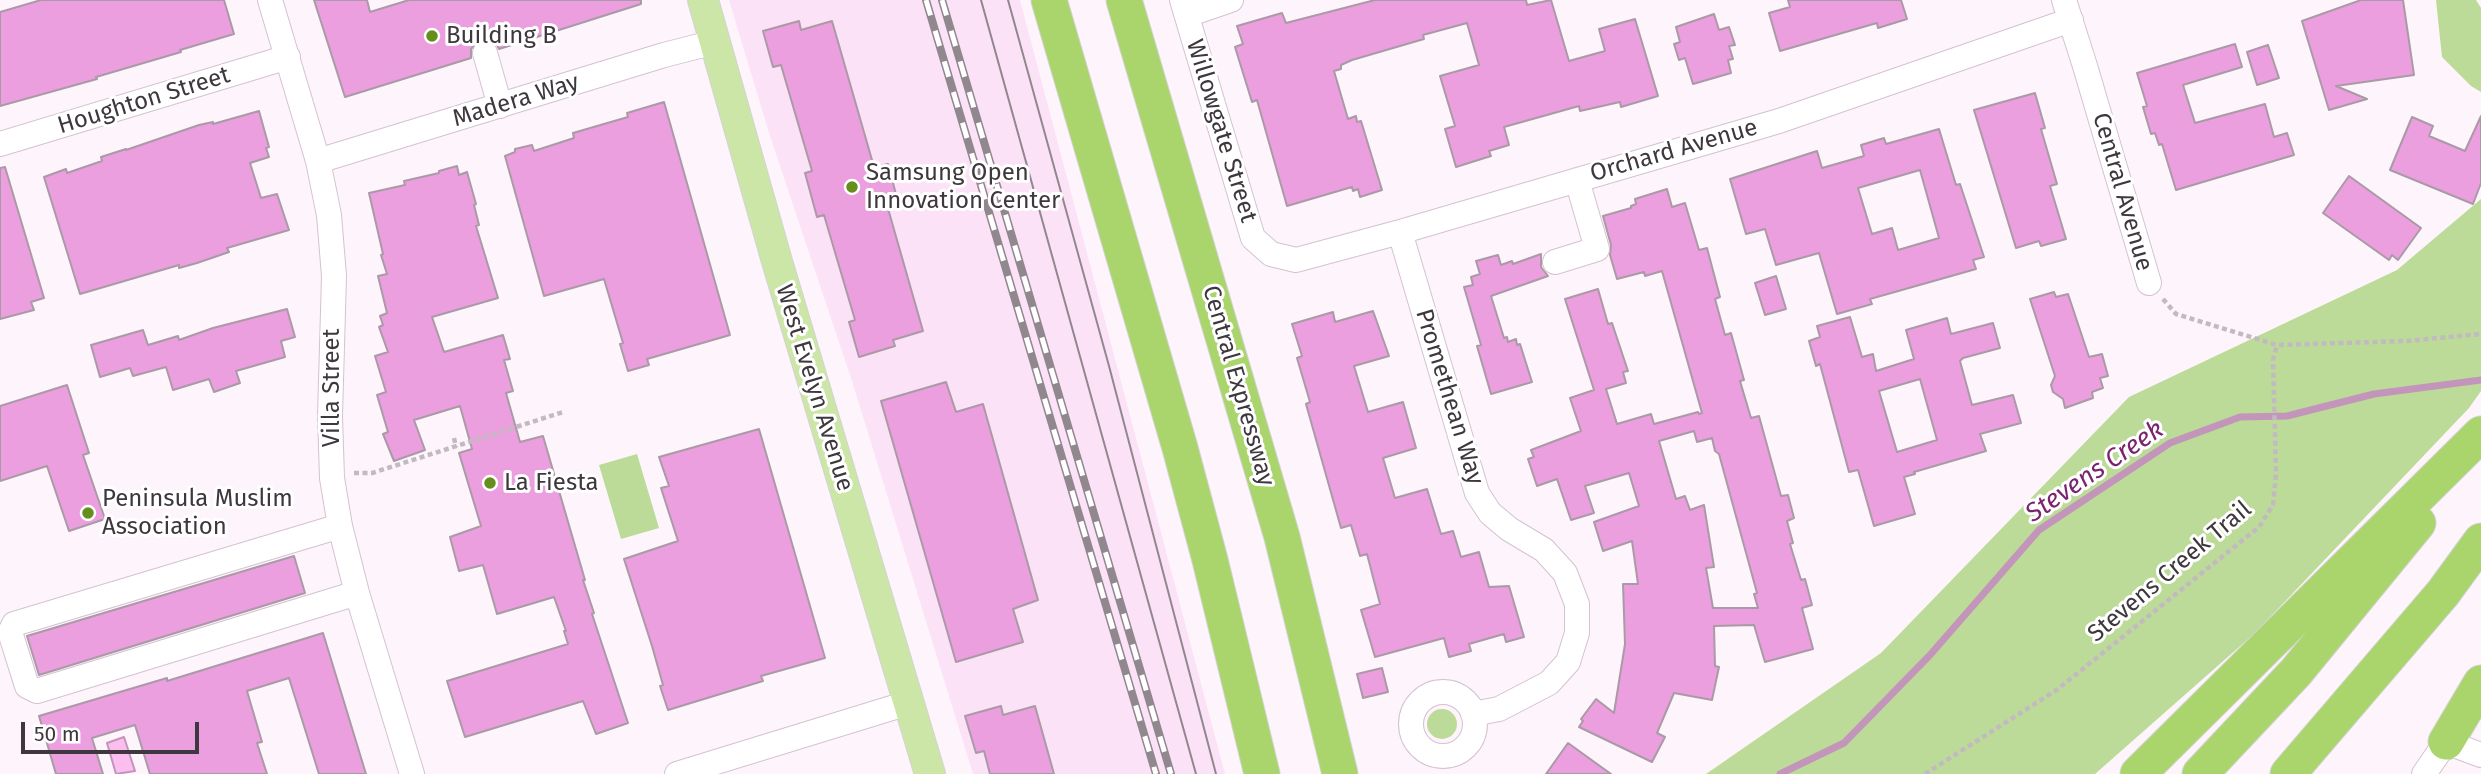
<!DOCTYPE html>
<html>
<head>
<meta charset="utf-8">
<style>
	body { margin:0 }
	#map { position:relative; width:2481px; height:774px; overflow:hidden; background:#fdf5fb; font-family:"Fira Sans",sans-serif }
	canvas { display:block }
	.scale { position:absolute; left:21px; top:722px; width:178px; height:32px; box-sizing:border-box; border:4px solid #3e373d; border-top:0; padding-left:9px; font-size:21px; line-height:24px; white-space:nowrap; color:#3e373d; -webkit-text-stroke:5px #fff; paint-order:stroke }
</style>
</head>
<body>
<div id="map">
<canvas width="2481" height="774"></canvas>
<div class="scale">50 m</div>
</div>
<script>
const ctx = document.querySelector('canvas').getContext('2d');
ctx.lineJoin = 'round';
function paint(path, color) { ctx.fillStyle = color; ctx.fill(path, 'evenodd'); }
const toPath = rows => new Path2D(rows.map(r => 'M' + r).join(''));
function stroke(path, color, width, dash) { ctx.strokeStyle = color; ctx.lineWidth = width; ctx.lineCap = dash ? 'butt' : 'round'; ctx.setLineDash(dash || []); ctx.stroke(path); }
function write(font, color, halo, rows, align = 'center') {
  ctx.font = font + ' "Fira Sans",sans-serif'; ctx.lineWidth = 6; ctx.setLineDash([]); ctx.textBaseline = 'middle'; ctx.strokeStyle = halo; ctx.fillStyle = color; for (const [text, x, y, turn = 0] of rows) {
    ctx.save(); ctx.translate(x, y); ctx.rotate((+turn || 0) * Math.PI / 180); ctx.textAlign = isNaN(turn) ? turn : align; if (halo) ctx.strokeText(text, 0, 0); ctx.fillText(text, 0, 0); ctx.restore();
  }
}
const built = toPath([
	[729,0,1020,0,1225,774,973,774,852,381,769,133]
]);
const green = toPath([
	[2436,0,2476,0,2481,8,2481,92,2471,86,2442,57],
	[2481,199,2481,391,2469,408,2255,633,2095,774,1706,774,1881,653,2129,397,2397,270],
	[637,454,659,528,621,539,599,465],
	'1427 724a15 15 0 1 1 30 0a15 15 0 1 1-30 0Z'
]);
const water = toPath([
	[124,737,135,771,116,774,107,743,124,737]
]);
const stream = toPath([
	[1780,774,1844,743,1930,655,2039,530,2170,443,2240,417,2287,416,2374,394,2481,380]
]);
const building = toPath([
	[41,0,224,0,234,34,180,50,181,52,96,77,97,79,0,106,0,12,41,0],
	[314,0,367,0,370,12,409,0,641,0,641,4,499,49,496,43,489,39,480,39,471,49,471,58,345,97,314,0],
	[1375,0,1526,0,1527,5,1551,0,1569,61,1605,51,1599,29,1635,19,1658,96,1621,107,1620,102,1580,111,1579,106,1504,127,1509,145,1489,151,1491,156,1456,167,1445,129,1455,126,1440,76,1479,65,1467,23,1423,35,1424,39,1352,60,1341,65,1341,69,1334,71,1348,119,1356,116,1357,122,1361,121,1382,190,1360,197,1358,189,1353,191,1352,187,1287,206,1257,100,1252,102,1235,47,1243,44,1237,26,1282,13,1286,23,1375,0],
	[1788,0,1901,0,1907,19,1878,28,1877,23,1780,51,1769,13,1790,7,1788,0],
	[2361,0,2403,0,2414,75,2336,86,2367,99,2329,110,2302,21,2361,0],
	[1714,14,1719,30,1729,27,1735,45,1729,46,1733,59,1728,60,1731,73,1693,84,1685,58,1679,60,1674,44,1680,42,1676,27,1714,14],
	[799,21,801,30,832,21,874,167,888,164,898,202,887,205,923,331,893,340,895,346,859,357,849,322,855,320,824,215,817,217,805,173,812,171,781,65,773,67,763,31,799,21],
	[2235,44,2242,67,2183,85,2195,123,2265,104,2274,137,2287,133,2294,155,2176,190,2162,144,2159,145,2155,133,2151,134,2143,107,2147,106,2137,73,2235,44],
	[2268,45,2279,78,2257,85,2247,52,2268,45],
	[2035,93,2045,128,2041,129,2057,184,2050,186,2066,239,2041,246,2039,241,2016,248,1974,110,2035,93],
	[664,102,730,335,647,359,649,365,628,371,620,344,623,343,604,279,544,296,505,156,515,152,515,149,532,145,534,151,574,138,573,133,628,117,627,113,664,102],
	[259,111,269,147,266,148,269,157,250,163,261,198,277,194,289,230,227,248,229,252,197,263,179,268,179,265,80,294,44,177,66,169,67,173,102,161,101,157,126,149,126,150,199,125,213,122,213,124,259,111],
	[2481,116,2481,183,2473,204,2390,170,2412,117,2433,126,2429,136,2465,151,2481,116],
	[1939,129,1956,185,1960,184,1984,257,1973,260,1976,269,1870,299,1872,304,1837,314,1819,253,1776,265,1765,229,1746,234,1730,179,1817,151,1822,168,1864,156,1861,145,1884,138,1886,144,1939,129],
	[1920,170,1939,238,1898,250,1892,228,1872,234,1858,188,1920,170],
	[457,166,459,175,467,172,476,204,474,205,479,225,476,226,498,298,432,317,444,352,503,335,510,359,504,360,513,391,506,393,520,442,543,436,585,580,583,580,594,613,592,614,628,723,596,734,583,701,465,737,447,681,568,644,564,631,566,631,554,597,497,614,483,565,459,571,450,537,481,526,459,453,472,449,460,406,414,420,425,450,394,461,383,434,388,432,377,395,386,392,375,356,388,352,379,327,383,325,380,316,387,313,378,276,387,274,381,255,383,254,369,193,405,185,404,181,439,173,439,171,457,166],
	[5,167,44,298,31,302,34,310,0,319,0,168,5,167],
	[2349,176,2421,228,2398,260,2392,255,2389,260,2323,213,2349,176],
	[1667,189,1672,207,1685,203,1699,250,1707,248,1720,297,1715,299,1725,335,1731,333,1744,380,1740,381,1751,418,1759,416,1781,496,1788,495,1794,518,1787,521,1793,543,1790,544,1801,580,1805,579,1812,605,1802,608,1813,649,1765,662,1754,625,1714,626,1715,666,1719,667,1712,700,1674,693,1657,733,1665,737,1652,762,1579,727,1583,721,1581,719,1596,699,1614,713,1625,644,1623,584,1638,584,1632,541,1603,551,1594,522,1639,506,1629,473,1585,486,1594,513,1571,520,1557,479,1537,486,1528,459,1534,457,1531,450,1581,431,1570,398,1594,390,1565,299,1598,289,1608,324,1612,323,1628,371,1623,372,1626,383,1606,389,1617,424,1651,414,1654,424,1698,412,1699,414,1702,413,1662,271,1645,276,1644,272,1617,279,1610,255,1611,245,1603,216,1631,208,1631,206,1636,204,1635,199,1667,189],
	[1694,431,1697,442,1712,438,1715,451,1719,454,1757,593,1754,594,1758,608,1713,608,1706,568,1714,567,1704,505,1690,510,1685,496,1676,499,1659,441,1694,431],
	[1541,254,1541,267,1548,276,1491,296,1504,338,1507,337,1508,342,1516,339,1517,345,1520,344,1532,382,1491,394,1477,346,1481,345,1464,287,1473,285,1471,277,1480,274,1476,261,1498,255,1501,265,1512,261,1513,264,1541,254],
	[1776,276,1786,309,1765,315,1755,283,1776,276],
	[2054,292,2056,297,2068,294,2089,357,2102,354,2108,376,2100,378,2103,388,2092,392,2093,398,2065,408,2063,399,2053,392,2051,385,2055,376,2030,299,2054,292],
	[287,309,295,337,281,341,285,357,236,371,240,383,214,392,209,379,173,390,166,367,133,376,130,368,100,377,91,345,143,330,148,345,178,336,179,340,213,328,287,309],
	[1373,311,1389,356,1354,366,1368,412,1403,402,1416,448,1383,458,1395,498,1427,489,1441,534,1453,531,1461,557,1479,552,1489,587,1509,586,1524,637,1506,642,1504,634,1469,644,1471,651,1449,657,1444,638,1375,657,1361,610,1380,604,1367,554,1360,556,1351,525,1341,528,1306,404,1310,402,1297,358,1302,356,1292,324,1333,312,1335,322,1373,311],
	[1850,317,1862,357,1873,354,1876,371,1914,359,1906,330,1947,318,1951,334,1993,323,2000,348,1963,358,1960,361,1972,405,2013,395,2021,423,1980,434,1986,451,1914,472,1915,474,1904,477,1915,514,1874,526,1858,470,1849,472,1820,364,1816,366,1809,341,1820,337,1817,326,1850,317],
	[1920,379,1937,440,1897,452,1879,391,1920,379],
	[946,382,956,412,983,404,1038,600,1013,609,1023,642,956,662,881,401,946,382],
	[67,385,89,453,83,455,105,519,69,531,47,466,0,481,0,406,67,385],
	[759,429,825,658,761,676,763,681,668,710,660,686,663,685,652,646,624,559,678,541,661,488,669,486,659,457,759,429],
	[294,556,305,593,39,675,27,636,294,556],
	[323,633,366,774,319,774,289,678,247,691,262,742,257,743,267,774,150,774,135,725,92,738,103,774,56,774,39,716,167,678,167,681,323,633],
	[1382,668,1388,692,1363,698,1357,674,1382,668],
	[1001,706,1003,715,1035,706,1054,774,990,774,984,751,976,753,965,716,1001,706],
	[1568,743,1611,774,1546,774,1568,743]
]);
const path = toPath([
	[2163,299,2176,314,2277,345,2406,341,2481,334],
	[454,438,456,447],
	[354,473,372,473,563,412],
	[1925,774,2058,689,2259,527,2273,505,2276,474,2273,360,2277,345]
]);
const minor = toPath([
	[270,0,318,161,329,215,334,276,330,416,332,478,340,526,357,593,412,774],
	[1182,0,1253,238,1271,254,1296,260,1400,232,1779,121,2071,20],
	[2064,0,2085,66,2149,283],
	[1187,15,1231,0],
	[485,53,500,106],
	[0,144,288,57],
	[318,161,664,55,715,42],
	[1400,232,1477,493,1490,513,1509,529,1544,550,1565,573,1577,604,1577,633,1568,662,1549,683,1499,709,1473,714],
	[1555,262,1597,249,1577,180],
	[340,526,14,624,10,632,27,686,37,691,357,593],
	'1411 724a32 32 0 1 1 64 0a32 32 0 1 1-64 0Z',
	[677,774,908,703],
	[2424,774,2446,742,2481,755]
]);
const major = toPath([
	[703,0,776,258,930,774]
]);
const highway = toPath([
	[1049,0,1180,448,1210,560,1262,774],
	[1124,0,1282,537,1340,774],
	[2446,742,2481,683],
	[2138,774,2481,434],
	[2200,774,2296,672,2418,523],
	[2288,774,2443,593,2481,541]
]);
const tram = toPath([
	[981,0,1196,774],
	[1008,0,1109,366,1216,774]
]);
const rail = toPath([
	[926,0,1156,774],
	[942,0,1171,774]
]);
const markers = [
	[432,36,7,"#658e1c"],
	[852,187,7,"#658e1c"],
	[490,483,7,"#658e1c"],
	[88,513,7,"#658e1c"]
];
const poiNames = [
	["Building B",446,36],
	["Samsung Open",866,173],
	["Innovation Center",866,201],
	["La Fiesta",504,483],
	["Peninsula Muslim",102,499],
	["Association",102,527]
];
const streetNames = [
	["Houghton Street",144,101,-17],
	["Madera Way",516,101,-17],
	["Willowgate Street",1221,131,73],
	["Orchard Avenue",1674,151,-16],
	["Central Avenue",2122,192,74],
	["Central Expressway",1238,386,74],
	["Villa Street",332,388,-90],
	["West Evelyn Avenue",814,388,73],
	["Promethean Way",1449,397,73],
	["Stevens Creek Trail",2170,572,-40]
];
const waterNames = [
	["Stevens Creek",2095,472,-34]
];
paint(built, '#fce2f6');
paint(green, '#bcda98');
paint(water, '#fcbdef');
stroke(water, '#c395ba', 2);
stroke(stream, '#c395ba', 7);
paint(building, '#ec9fde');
stroke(building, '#aa99a6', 2);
stroke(minor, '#d4c2d0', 26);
stroke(major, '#d5d3d4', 32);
stroke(highway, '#d5d3d4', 37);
stroke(path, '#c2bac0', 4.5, [5, 3.5]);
stroke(minor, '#fff', 24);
stroke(major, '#cbe6a7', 30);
stroke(highway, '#a9d56c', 35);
stroke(tram, '#90888e', 2);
stroke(rail, '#90888e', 8);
stroke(rail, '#fff', 5, [16]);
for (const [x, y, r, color] of markers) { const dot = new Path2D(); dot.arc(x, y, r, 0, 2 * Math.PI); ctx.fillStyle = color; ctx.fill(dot); stroke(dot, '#fff', 2.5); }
write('24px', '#3e373d', '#fff', poiNames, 'left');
write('24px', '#3e373d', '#fff', streetNames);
write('italic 26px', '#7b236f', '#fff', waterNames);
</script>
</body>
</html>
